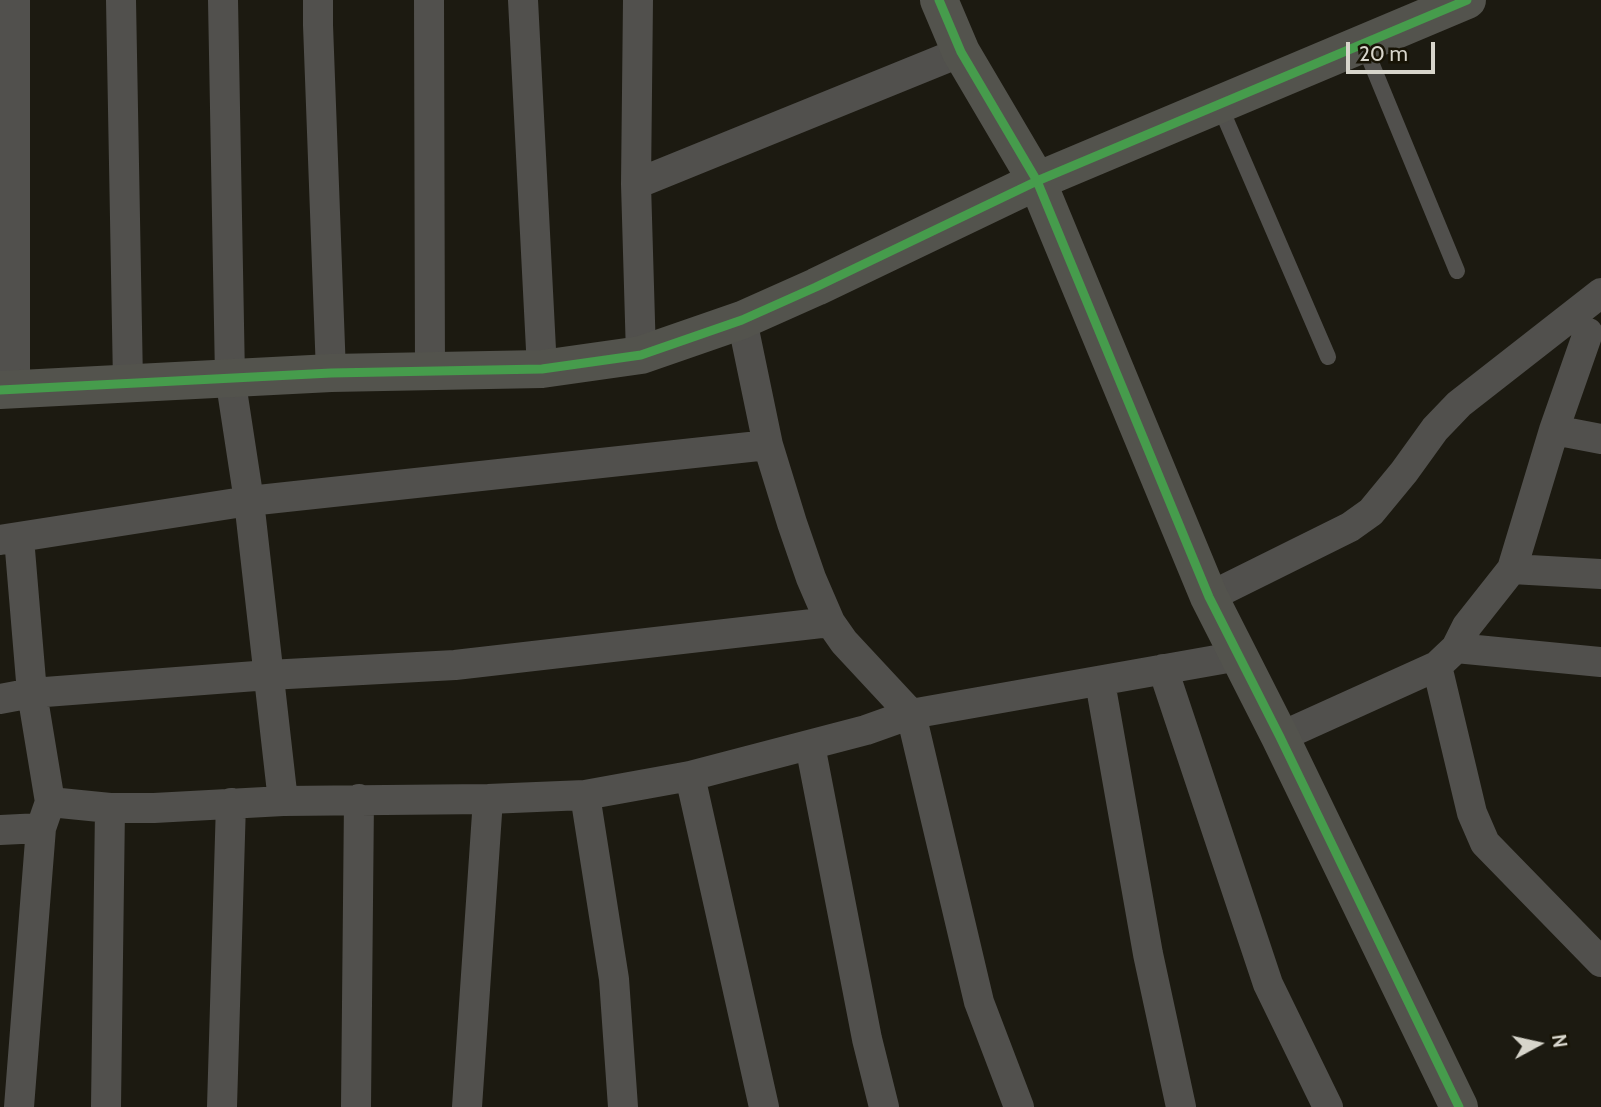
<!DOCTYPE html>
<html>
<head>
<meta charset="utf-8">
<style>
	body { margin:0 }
	#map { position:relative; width:1601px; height:1107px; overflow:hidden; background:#1c1a11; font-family:Cabin,sans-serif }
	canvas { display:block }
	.north { position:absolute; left:1503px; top:1009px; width:70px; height:70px; -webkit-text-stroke:5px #171305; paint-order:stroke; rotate:82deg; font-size:19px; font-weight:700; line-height:28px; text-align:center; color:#d7d5cb }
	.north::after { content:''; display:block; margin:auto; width:24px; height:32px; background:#d7d5cb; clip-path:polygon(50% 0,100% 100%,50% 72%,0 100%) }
	.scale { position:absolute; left:1346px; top:42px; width:89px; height:32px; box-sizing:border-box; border:4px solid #d7d5cb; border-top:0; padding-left:9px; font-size:21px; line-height:24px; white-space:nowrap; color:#d7d5cb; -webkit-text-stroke:5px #171305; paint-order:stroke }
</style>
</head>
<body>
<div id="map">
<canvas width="1601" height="1107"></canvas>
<div class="north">N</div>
<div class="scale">20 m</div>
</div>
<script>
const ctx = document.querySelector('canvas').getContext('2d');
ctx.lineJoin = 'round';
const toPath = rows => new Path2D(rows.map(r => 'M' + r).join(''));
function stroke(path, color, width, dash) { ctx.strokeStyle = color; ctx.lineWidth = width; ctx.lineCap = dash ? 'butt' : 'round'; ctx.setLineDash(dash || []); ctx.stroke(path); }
const lane = toPath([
	[1363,43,1457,271],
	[1219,104,1328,357]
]);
const street = toPath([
	[15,0,15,389],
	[121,0,128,382],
	[223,0,230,377,249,501,283,801],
	[318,0,318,25,331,373],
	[429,0,430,372],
	[523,0,542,369],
	[638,0,636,184,641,355],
	[636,184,961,52],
	[742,320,768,445,792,523,811,578,830,622,844,642,911,714,979,1002,1019,1107],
	[1554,430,1601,439],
	[19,538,32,693,50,802,41,828,19,1107],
	[0,540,249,501,768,445],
	[1512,569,1601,574],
	[1209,597,1350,527,1371,512,1404,472,1435,429,1459,404,1601,293],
	[1456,648,1601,662],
	[1437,666,1472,813,1485,843,1601,962],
	[1163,669,1268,984,1328,1107],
	[1100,682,1148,954,1181,1107],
	[0,699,32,693,269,675,455,665,830,622],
	[1280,737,1437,666,1456,648,1467,626,1512,569,1554,430,1588,333],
	[810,745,867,1039,884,1107],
	[690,776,764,1107],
	[585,795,614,979,623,1107],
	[50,802,110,808,154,808,283,801,488,799,585,795,690,776,866,730,911,714,1239,656],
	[0,830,41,828],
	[106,1107,110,808],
	[222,1107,231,803],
	[356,1107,359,799],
	[467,1107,488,799]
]);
const secondary = toPath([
	[939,0,961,52,1037,181,1209,597,1280,737,1459,1107],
	[0,390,331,373,542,369,641,355,742,320,816,287,1037,181,1467,0]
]);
const cycleway = toPath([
	[939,0,961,52,1037,181,1209,597,1280,737,1459,1107],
	[0,390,331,373,542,369,641,355,742,320,816,287,1037,181,1467,0]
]);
stroke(lane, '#51504d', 16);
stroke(street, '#51504d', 30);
stroke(secondary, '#53534d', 38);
stroke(cycleway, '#469c4c', 9);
</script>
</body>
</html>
